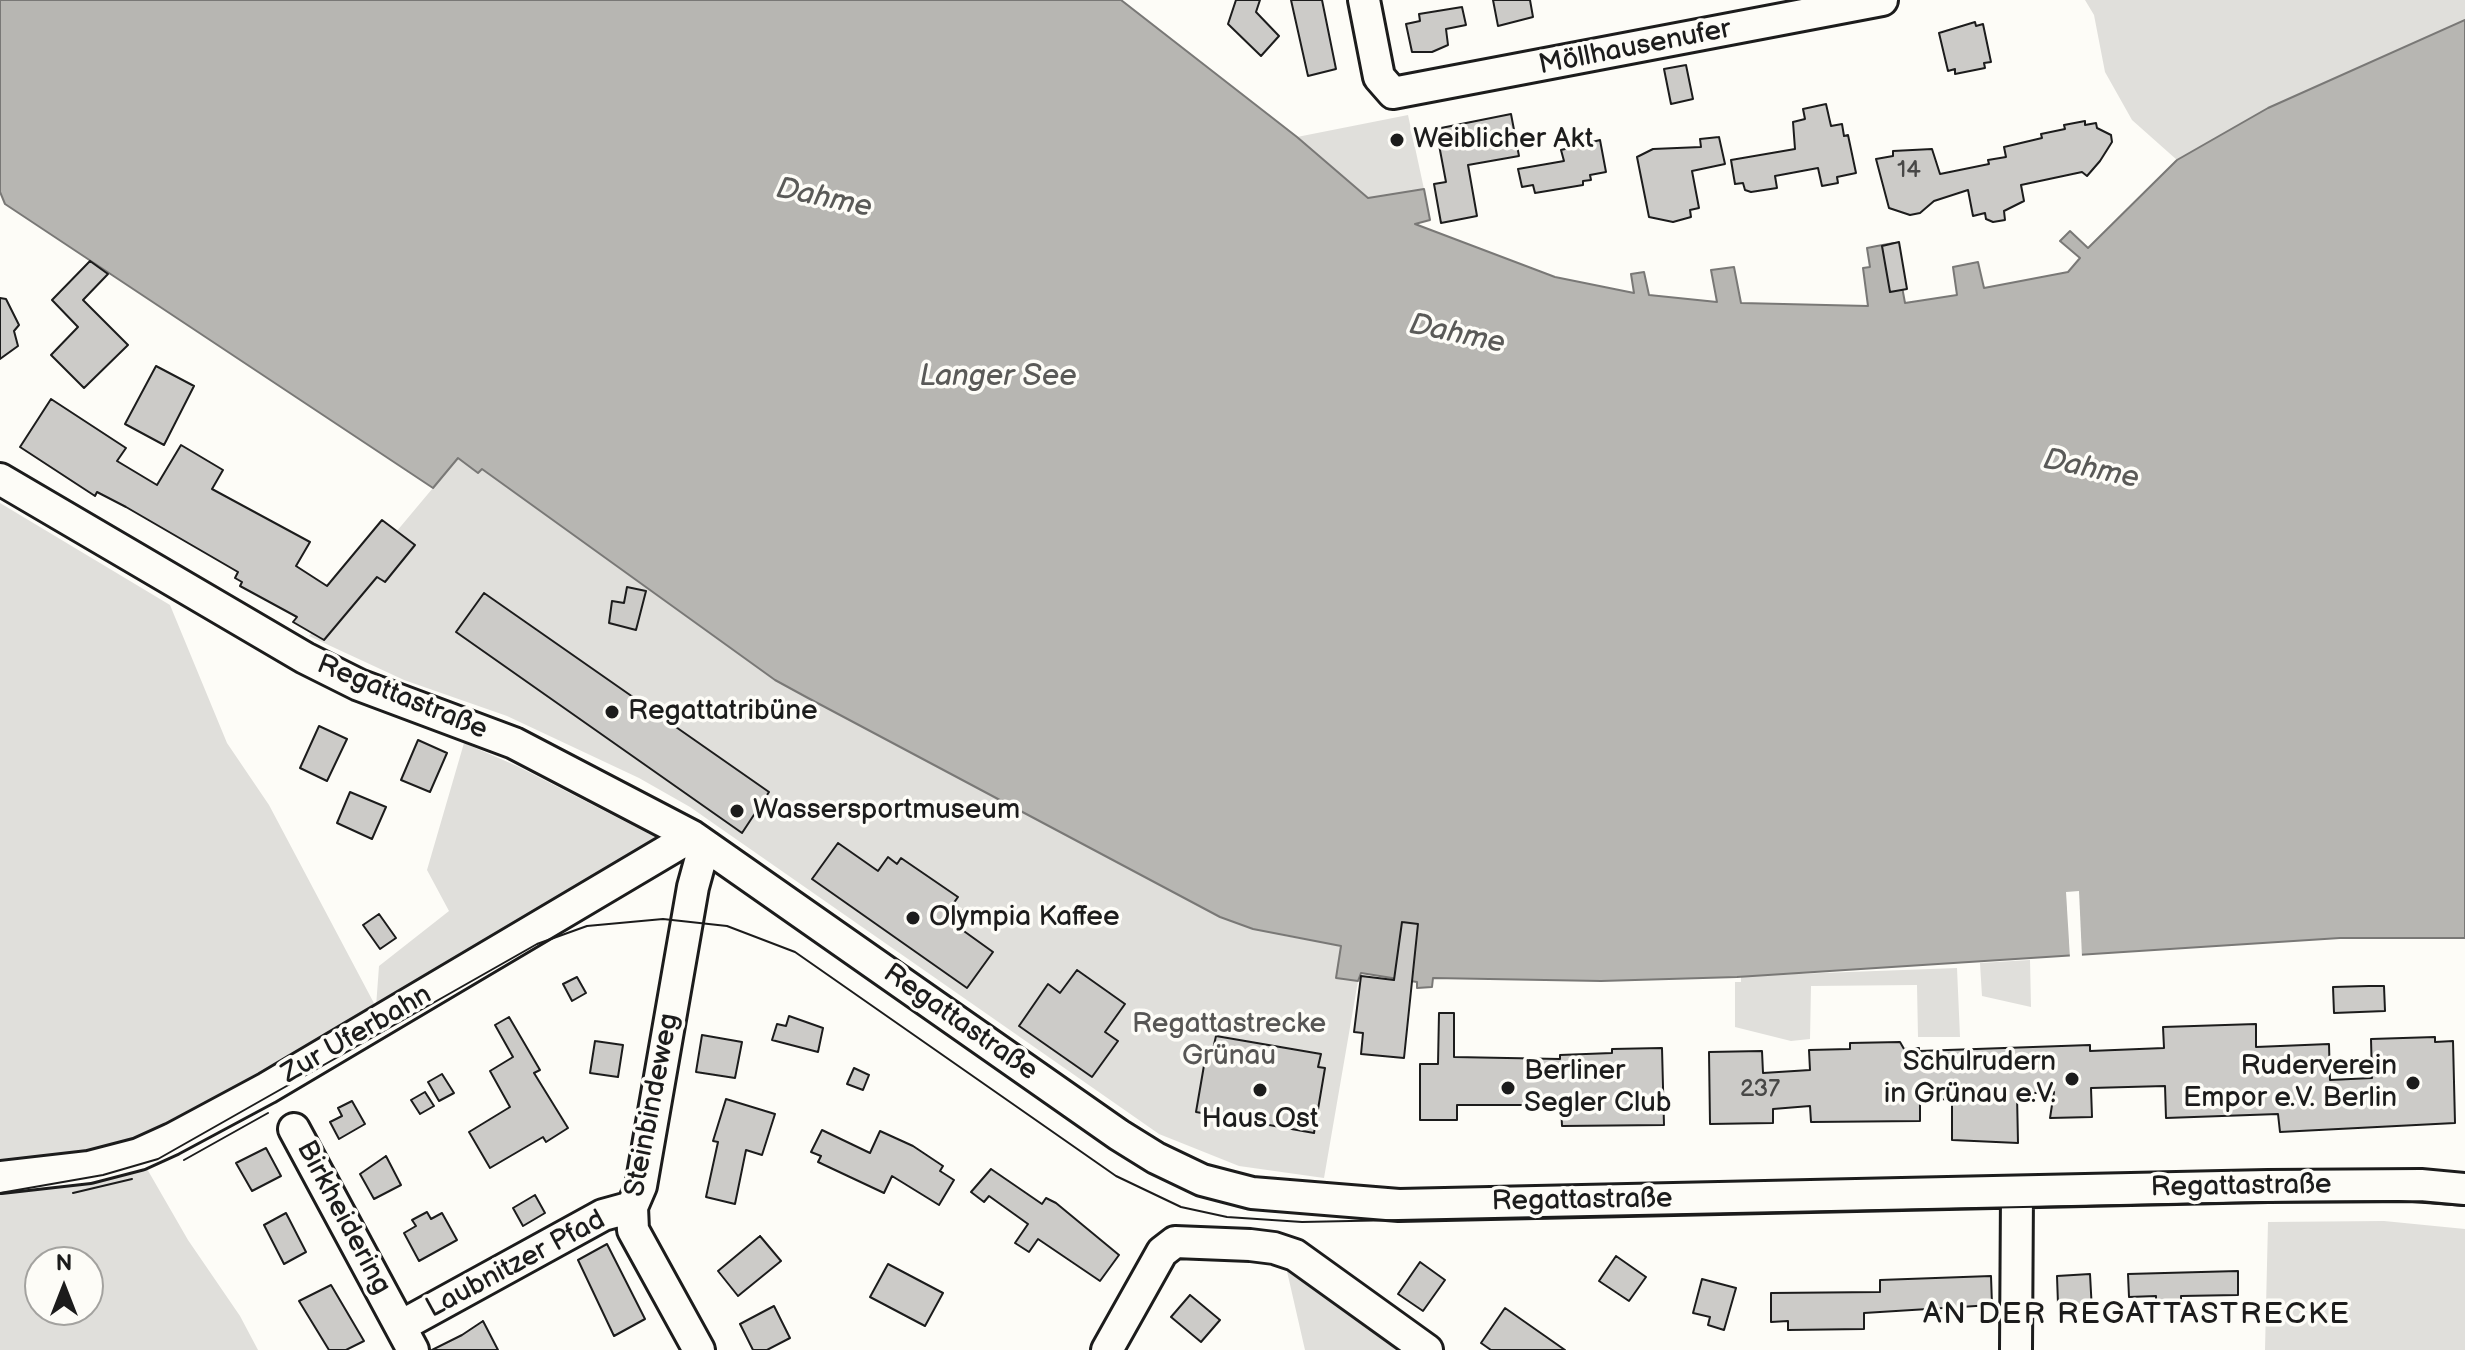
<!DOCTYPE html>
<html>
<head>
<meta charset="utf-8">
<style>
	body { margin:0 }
	#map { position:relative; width:2465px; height:1350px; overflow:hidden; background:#fdfcf7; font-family:"Balsamiq Sans",sans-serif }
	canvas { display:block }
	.north { position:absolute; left:24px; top:1246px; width:80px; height:80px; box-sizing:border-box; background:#fdfcf7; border:2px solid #a3a29f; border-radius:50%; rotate:0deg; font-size:22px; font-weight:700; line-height:32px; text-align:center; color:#1c1c1c }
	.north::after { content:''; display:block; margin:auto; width:28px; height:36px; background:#1c1c1c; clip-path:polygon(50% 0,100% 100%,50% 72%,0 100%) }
</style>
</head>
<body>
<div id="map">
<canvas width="2465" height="1350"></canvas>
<div class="north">N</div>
</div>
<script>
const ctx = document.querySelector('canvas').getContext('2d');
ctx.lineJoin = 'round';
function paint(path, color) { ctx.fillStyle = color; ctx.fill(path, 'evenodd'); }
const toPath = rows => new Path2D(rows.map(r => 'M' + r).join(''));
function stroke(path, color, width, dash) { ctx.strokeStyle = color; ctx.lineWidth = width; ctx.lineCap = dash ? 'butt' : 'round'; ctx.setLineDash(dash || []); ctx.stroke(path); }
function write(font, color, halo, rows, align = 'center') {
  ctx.font = font + ' "Balsamiq Sans",sans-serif'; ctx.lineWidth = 7; ctx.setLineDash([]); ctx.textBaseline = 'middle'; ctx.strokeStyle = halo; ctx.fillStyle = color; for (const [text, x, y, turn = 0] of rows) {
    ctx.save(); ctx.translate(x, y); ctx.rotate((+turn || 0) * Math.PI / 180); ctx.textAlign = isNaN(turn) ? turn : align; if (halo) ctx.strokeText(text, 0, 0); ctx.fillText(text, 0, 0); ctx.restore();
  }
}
const green = toPath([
	[2085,0,2465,0,2465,20,2268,108,2177,160,2132,120,2105,72,2094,15],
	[1408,115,1424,189,1368,198,1297,137],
	[458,458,478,473,482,469,808,698,1220,917,1285,936,1342,946,1342,980,1358,981,1324,1178,1239,1166,1159,1134,690,807,639,778,507,716,404,680,309,636],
	[0,503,170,605,227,743,269,805,376,1007,379,966,449,911,427,870,464,743,517,766,657,838,656,846,135,1148,188,1240,240,1316,258,1350,0,1350],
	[40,1262,88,1262,88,1310,40,1310],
	[2030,960,2031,1007,1982,996,1980,963],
	[1957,968,1960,1037,1918,1037,1917,985,1811,986,1810,1039,1791,1041,1735,1027,1735,982,1741,982,1741,976],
	[2384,1221,2465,1229,2465,1350,2265,1350,2268,1222],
	[1286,1267,1411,1350,1305,1350]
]);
const water = toPath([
	[0,0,1121,0,1297,137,1368,198,1424,189,1430,220,1415,224,1555,277,1634,293,1631,274,1644,272,1649,295,1717,302,1711,270,1734,267,1741,303,1868,306,1863,268,1870,267,1867,248,1877,246,1894,243,1905,303,1957,295,1953,267,1978,262,1984,288,2068,272,2080,258,2060,241,2070,231,2088,248,2177,160,2268,108,2465,20,2465,938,2340,938,1737,977,1601,981,1433,978,1432,987,1417,988,1417,982,1361,973,1358,981,1336,978,1341,946,1253,929,1220,917,808,698,775,680,482,469,478,473,458,458,433,488,5,204,0,192,0,0]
]);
const pier = toPath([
	[2079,891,2082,957,2070,958,2066,892]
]);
const building = toPath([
	[1236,0,1260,0,1256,12,1279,36,1261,56,1228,24,1236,0],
	[1291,0,1322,0,1336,69,1308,76,1291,0],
	[1493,0,1530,0,1533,17,1498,26,1493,0],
	[1462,7,1466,25,1446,29,1448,45,1432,52,1412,52,1406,24,1420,21,1419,14,1462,7],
	[1975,22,1976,26,1983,24,1991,62,1984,63,1985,68,1955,74,1955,69,1948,71,1939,33,1975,22],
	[1686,65,1693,99,1671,104,1664,69,1686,65],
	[1826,104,1831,126,1842,124,1844,136,1848,135,1856,173,1837,177,1838,183,1822,186,1818,168,1775,176,1777,188,1751,192,1745,190,1743,183,1735,184,1731,160,1795,149,1793,122,1805,119,1803,109,1826,104],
	[1511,114,1519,156,1468,165,1477,216,1441,223,1434,184,1446,182,1436,129,1511,114],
	[2085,121,2085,125,2096,123,2097,128,2111,135,2112,142,2100,161,2087,176,2082,172,2021,185,2024,201,2004,211,2005,220,1993,222,1986,219,1985,213,1973,216,1968,190,1934,201,1920,213,1910,215,1889,208,1876,159,1893,156,1893,151,1932,149,1940,174,1989,164,1988,160,2006,157,2004,147,2042,138,2041,134,2065,129,2064,125,2085,121],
	[1719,137,1725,164,1692,171,1699,208,1690,210,1691,217,1673,222,1649,217,1637,157,1653,149,1701,147,1700,139,1719,137],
	[1600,140,1606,172,1590,175,1591,180,1583,181,1583,185,1535,193,1533,185,1522,187,1518,169,1564,161,1561,150,1600,140],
	[1899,242,1907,289,1890,292,1882,246,1899,242],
	[90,261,108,274,83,300,128,345,84,388,51,355,78,327,52,300,90,261],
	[0,298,6,299,19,325,14,331,18,346,0,359,0,298],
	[156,366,194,386,164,445,125,424,156,366],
	[51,399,126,448,117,461,157,485,181,445,223,470,212,489,310,542,296,566,327,586,382,520,415,545,385,582,377,577,324,640,293,622,297,617,240,586,242,582,235,578,238,572,126,507,97,492,95,496,20,447,51,399],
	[627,587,646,591,636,630,609,623,612,601,624,603,627,587],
	[484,593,769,792,742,833,456,632,484,593],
	[319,726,347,739,327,781,300,768,319,726],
	[418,740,447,753,430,792,401,780,418,740],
	[350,792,386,807,372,839,337,823,350,792],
	[838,843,878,871,888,857,897,864,901,858,958,897,953,904,963,911,954,924,993,952,967,988,812,879,838,843],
	[379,914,396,938,380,949,363,925,379,914],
	[1402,922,1418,924,1404,1058,1361,1054,1363,1033,1354,1032,1361,976,1394,980,1402,922],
	[1077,970,1125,1004,1105,1032,1118,1041,1092,1077,1019,1026,1048,984,1060,993,1077,970],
	[577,977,586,993,572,1001,563,984,577,977],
	[2369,986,2384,986,2385,1011,2334,1013,2333,987,2369,986],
	[1439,1013,1454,1013,1454,1057,1560,1059,1560,1055,1612,1053,1612,1049,1662,1048,1664,1125,1562,1126,1561,1105,1457,1105,1457,1120,1420,1120,1420,1064,1438,1064,1439,1013],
	[789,1016,823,1028,818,1052,772,1040,777,1024,786,1026,789,1016],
	[509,1017,540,1070,534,1073,568,1128,546,1142,543,1137,490,1168,469,1132,510,1107,490,1071,513,1057,495,1025,509,1017],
	[2256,1024,2256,1047,2329,1044,2330,1080,2372,1078,2371,1039,2435,1037,2435,1042,2453,1041,2455,1123,2280,1132,2278,1114,2166,1118,2165,1086,2091,1088,2092,1117,2050,1118,2054,1092,2017,1094,2018,1143,1952,1140,1952,1099,1920,1100,1920,1121,1811,1122,1810,1106,1773,1109,1773,1123,1710,1124,1709,1052,1762,1051,1763,1073,1810,1070,1809,1050,1850,1049,1850,1043,1900,1042,1904,1049,1919,1048,1919,1051,2090,1045,2090,1051,2164,1048,2163,1027,2256,1024],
	[702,1035,742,1042,735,1078,696,1072,702,1035],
	[1216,1036,1321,1054,1318,1067,1325,1068,1314,1133,1196,1112,1207,1048,1213,1049,1216,1036],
	[595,1041,623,1045,618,1077,590,1073,595,1041],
	[854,1068,869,1075,863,1090,847,1084,854,1068],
	[442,1074,454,1093,439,1101,428,1082,442,1074],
	[425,1092,434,1106,420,1114,411,1100,425,1092],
	[726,1099,775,1114,762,1155,746,1150,735,1204,706,1197,718,1142,713,1141,726,1099],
	[352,1101,365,1124,339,1139,330,1122,342,1116,338,1108,352,1101],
	[822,1130,870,1153,880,1131,913,1146,943,1166,940,1171,954,1180,939,1205,892,1176,884,1193,818,1162,821,1156,811,1152,822,1130],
	[266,1148,281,1176,252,1191,236,1163,266,1148],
	[386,1156,401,1185,374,1199,360,1174,386,1156],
	[991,1169,1042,1204,1046,1198,1056,1203,1119,1255,1100,1281,1038,1239,1029,1252,1015,1243,1028,1224,989,1196,984,1202,971,1192,991,1169],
	[535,1195,545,1213,523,1226,513,1208,535,1195],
	[427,1212,431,1219,442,1213,457,1240,419,1261,404,1233,416,1226,412,1220,427,1212],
	[286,1213,306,1252,284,1264,264,1225,286,1213],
	[760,1236,781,1261,738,1296,718,1271,760,1236],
	[607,1244,645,1319,614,1336,578,1260,607,1244],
	[1616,1256,1646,1277,1629,1301,1599,1281,1616,1256],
	[1420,1262,1445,1280,1423,1311,1398,1294,1420,1262],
	[888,1264,943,1293,925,1326,870,1297,888,1264],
	[2238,1271,2238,1295,2181,1296,2181,1301,2156,1302,2156,1296,2129,1297,2128,1274,2238,1271],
	[2090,1274,2092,1311,2075,1311,2074,1304,2058,1304,2057,1276,2090,1274],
	[1991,1276,1992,1305,1864,1313,1864,1329,1788,1330,1788,1321,1771,1322,1771,1293,1880,1292,1880,1280,1991,1276],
	[1702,1279,1736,1288,1724,1330,1708,1325,1710,1317,1693,1313,1702,1279],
	[331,1285,364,1341,346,1350,329,1350,299,1301,331,1285],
	[1190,1295,1220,1320,1201,1342,1171,1317,1190,1295],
	[774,1306,790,1338,767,1350,753,1350,740,1324,774,1306],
	[1505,1308,1565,1350,1491,1350,1481,1343,1505,1308],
	[483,1321,498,1350,432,1350,462,1335,483,1321]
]);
const minor = toPath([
	[1364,0,1379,77,1393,93,1882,0],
	[0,479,305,658,359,685,514,743,692,836,1119,1135,1156,1158,1202,1180,1252,1193,1399,1205,2268,1186,2421,1185,2465,1189],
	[294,1129,413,1350],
	[0,1177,89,1167,139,1154,172,1139,267,1088,692,836],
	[401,1326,603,1215,632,1207],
	[699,1350,633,1230,632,1207,641,1186,693,887,704,847],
	[1107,1350,1162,1252,1175,1242,1250,1245,1274,1248,1295,1255,1427,1350],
	[2016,1350,2017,1193]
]);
const tram = toPath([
	[184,1160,268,1113],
	[0,1193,103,1175,158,1159,537,944,587,926,663,919,727,926,795,952,1116,1176,1181,1207,1227,1217,1302,1222,2264,1202,2399,1201,2465,1206],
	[73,1193,132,1179]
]);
const markers = [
	[1397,140,8,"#1c1c1c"],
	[612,712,8,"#1c1c1c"],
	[737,811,8,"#1c1c1c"],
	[913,918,8,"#1c1c1c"],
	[2072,1079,8,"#1c1c1c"],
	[2413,1083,8,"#1c1c1c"],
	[1508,1088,8,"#1c1c1c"],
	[1260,1090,8,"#1c1c1c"]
];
const numberNames = [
	["14",1909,171],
	["237",1760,1090]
];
const streetNames = [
	["Möllhausenufer",1635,48,-11],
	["Regattastraße",402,698,22],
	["Regattastraße",960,1023,35],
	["Zur Uferbahn",357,1035,-30],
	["Steinbindeweg",653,1105,-79],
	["Regattastraße",2241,1187,-1],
	["Regattastraße",1582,1201,-1],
	["Birkheidering",343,1218,62],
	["Laubnitzer Pfad",516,1265,-28]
];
const poiNames = [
	["Weiblicher Akt",1413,140],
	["Regattatribüne",628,712],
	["Wassersportmuseum",753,811],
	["Olympia Kaffee",929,918],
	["Schulrudern",2056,1063,"right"],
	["in Grünau e.V.",2056,1095,"right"],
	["Ruderverein",2397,1067,"right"],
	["Empor e.V. Berlin",2397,1099,"right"],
	["Berliner",1524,1072],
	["Segler Club",1524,1104],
	["Haus Ost",1260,1120,"center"]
];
const parkNames = [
	["Regattastrecke",1229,1025],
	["Grünau",1229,1057]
];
const waterNames = [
	["Dahme",824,199,12],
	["Dahme",1457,335,12],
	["Langer See",998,377],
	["Dahme",2091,470,12]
];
const neighbourhoodNames = [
	["AN DER REGATTASTRECKE",2137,1315]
];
paint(green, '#e0dfdb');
paint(water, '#b7b6b2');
stroke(water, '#797876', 2);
paint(pier, '#fdfcf7');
paint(building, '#cccbc8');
stroke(building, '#1c1c1c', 2);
stroke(minor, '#1c1c1c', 36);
stroke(minor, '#fdfcf7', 30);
stroke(tram, '#1c1c1c', 2);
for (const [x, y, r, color] of markers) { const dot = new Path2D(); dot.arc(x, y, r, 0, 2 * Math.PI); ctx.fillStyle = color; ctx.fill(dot); stroke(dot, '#fdfcf7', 3); }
write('24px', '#484847', null, numberNames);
write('28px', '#1c1c1c', '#fdfcf7', streetNames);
write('28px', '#1c1c1c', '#fdfcf7', poiNames, 'left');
write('28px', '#575655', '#fdfcf7', parkNames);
write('italic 30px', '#5a5a58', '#fdfcf7', waterNames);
ctx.letterSpacing = '2px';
write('30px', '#1c1c1c', '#fdfcf7', neighbourhoodNames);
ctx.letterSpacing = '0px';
</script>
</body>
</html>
